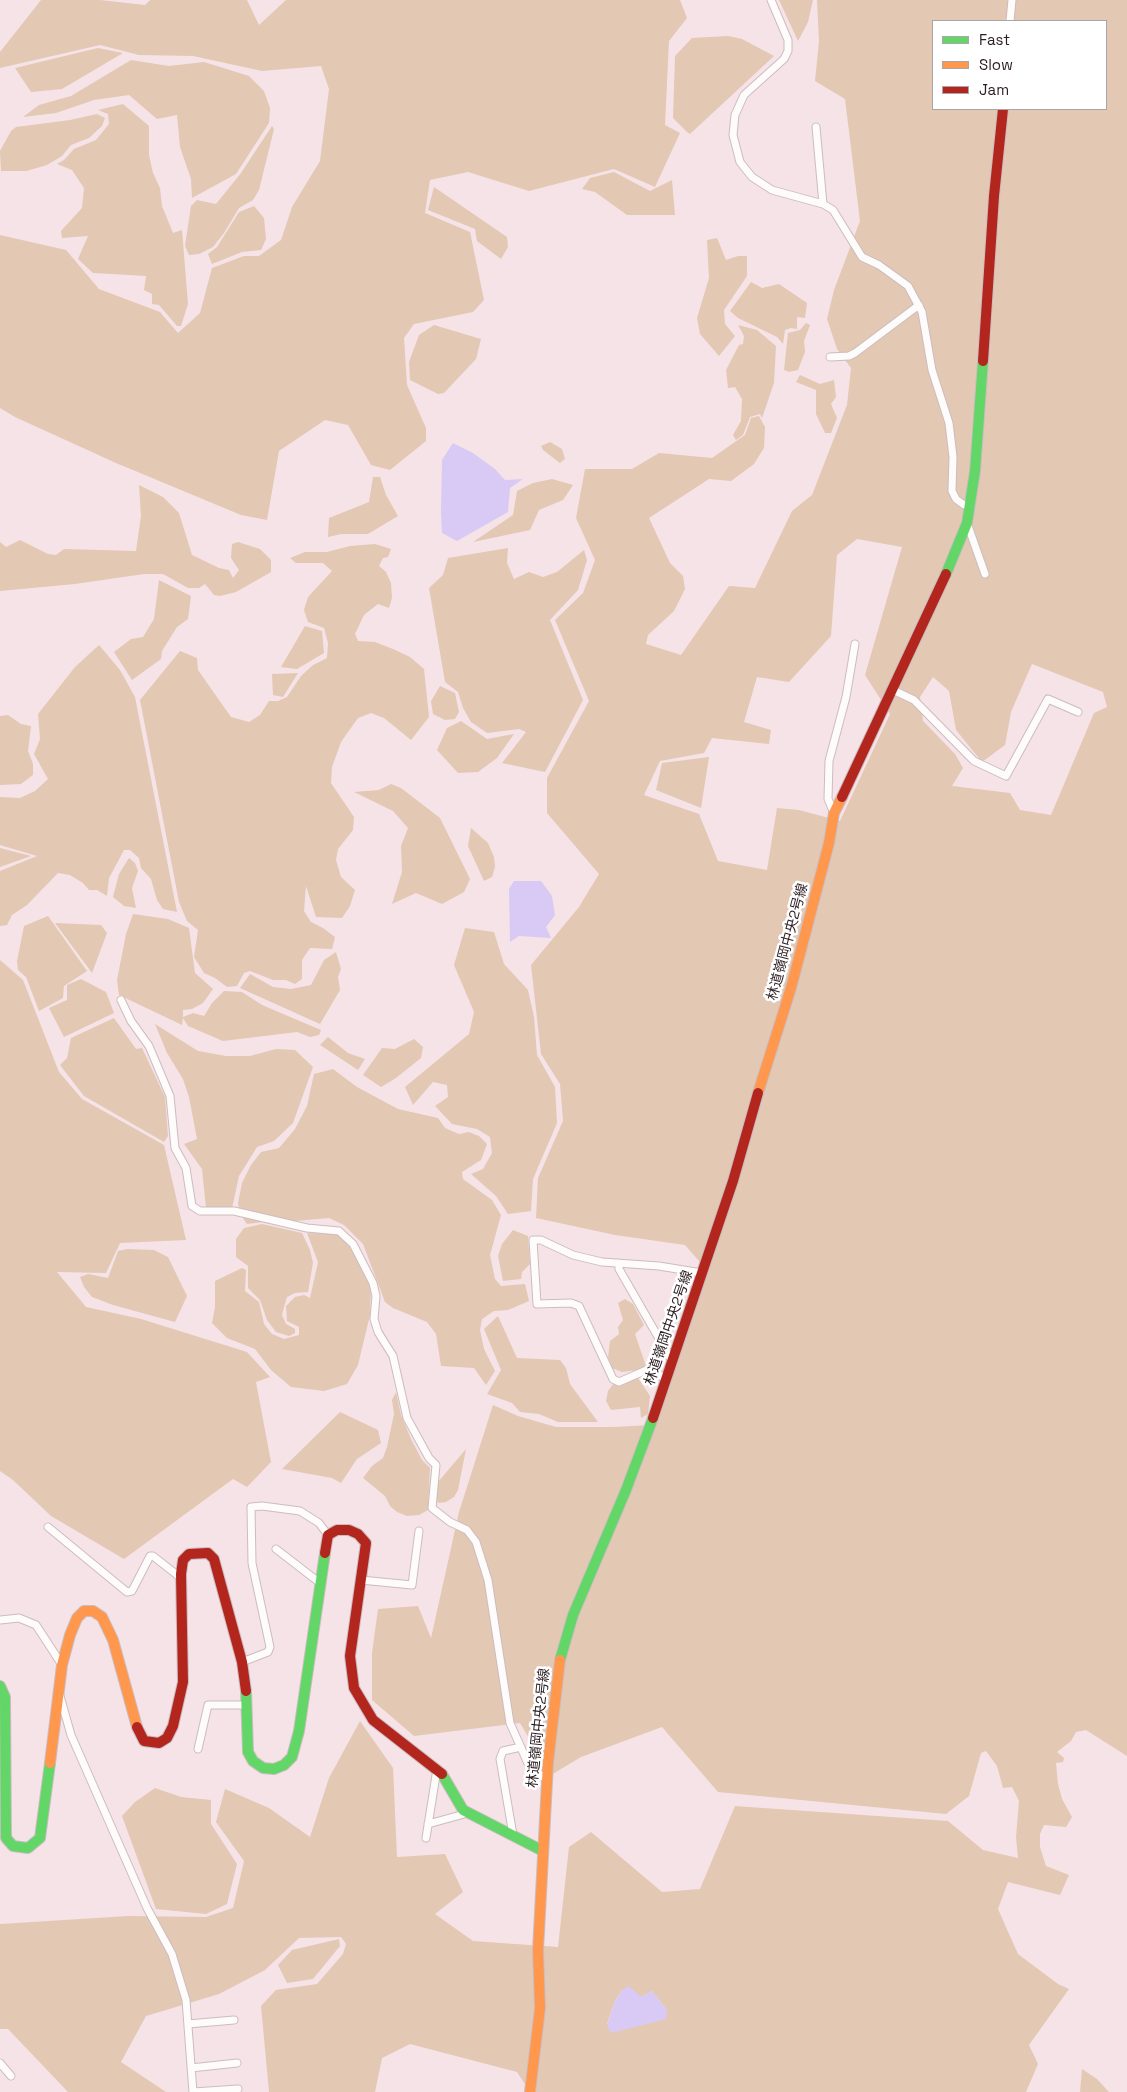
<!DOCTYPE html>
<html>
<head>
<meta charset="utf-8">
<style>
	body { margin:0 }
	#map { position:relative; width:1127px; height:2092px; overflow:hidden; background:#f5e3e7; font-family:"Space Grotesk",sans-serif }
	canvas { display:block }
	.legend { position:absolute; left:932px; top:20px; width:175px; height:90px; box-sizing:border-box; background:#fff; border:1px solid #aaa5a6; margin:0; padding:6px 9px; list-style:none; font-size:15px; color:#2b1d21 }
	.legend li { display:flex; align-items:center; gap:10px; height:25px }
	.legend b { width:25px; border:1px solid #aaa5a6 }
</style>
</head>
<body>
<div id="map">
<canvas width="1127" height="2092"></canvas>
<ul class="legend">
<li><b style="height:6px;background:#63d668"></b>Fast</li>
<li><b style="height:6px;background:#ff974d"></b>Slow</li>
<li><b style="height:6px;background:#b3261e"></b>Jam</li>
</ul>
</div>
<script>
const ctx = document.querySelector('canvas').getContext('2d');
ctx.lineJoin = 'round';
function paint(path, color) { ctx.fillStyle = color; ctx.fill(path, 'evenodd'); }
const toPath = rows => new Path2D(rows.map(r => 'M' + r).join(''));
function stroke(path, color, width, dash) { ctx.strokeStyle = color; ctx.lineWidth = width; ctx.lineCap = dash ? 'butt' : 'round'; ctx.setLineDash(dash || []); ctx.stroke(path); }
function write(font, color, halo, rows, align = 'center') {
  ctx.font = font + ' "Space Grotesk","Noto Sans JP",sans-serif'; ctx.lineWidth = 5; ctx.setLineDash([]); ctx.textBaseline = 'middle'; ctx.strokeStyle = halo; ctx.fillStyle = color; for (const [text, x, y, turn = 0] of rows) {
    ctx.save(); ctx.translate(x, y); ctx.rotate((+turn || 0) * Math.PI / 180); ctx.textAlign = isNaN(turn) ? turn : align; if (halo) ctx.strokeText(text, 0, 0); ctx.fillText(text, 0, 0); ctx.restore();
  }
}
const green = toPath([
	[41,0,100,0,145,5,150,0,247,0,259,25,286,0,680,0,687,18,669,41,665,125,680,133,655,187,614,169,529,191,468,172,430,180,425,213,470,232,484,300,473,312,414,324,404,338,407,385,426,428,426,441,390,470,371,465,348,425,325,420,279,451,267,520,241,515,116,463,15,417,0,408,0,235,66,250,99,289,160,312,178,333,200,313,212,268,244,256,259,256,281,240,292,207,320,161,329,89,321,66,262,71,193,56,139,55,100,45,0,68,0,52],
	[779,0,813,0,808,22,798,41],
	[817,0,1127,0,1127,1756,1086,1730,1076,1732,1071,1741,1057,1752,1064,1758,1063,1762,1056,1763,1058,1784,1062,1799,1072,1817,1066,1827,1044,1825,1040,1834,1040,1847,1046,1866,1069,1875,1060,1895,1008,1882,998,1909,1018,1954,1058,1984,1069,1989,1029,2045,1038,2064,1026,2092,530,2092,517,2072,410,2044,382,2058,375,2092,269,2092,261,2006,276,1990,317,1984,343,1954,346,1944,341,1937,299,1938,265,1970,219,1994,146,2016,121,2062,166,2092,68,2092,8,2029,0,2029,0,1924,128,1916,206,1917,233,1908,244,1861,216,1822,225,1789,269,1808,310,1837,329,1778,360,1721,393,1768,397,1857,445,1854,463,1892,435,1914,473,1941,558,1947,569,1847,591,1832,662,1892,700,1889,735,1806,948,1821,983,1850,1018,1858,1016,1837,1019,1801,1012,1787,1003,1788,997,1766,986,1751,981,1753,969,1796,946,1814,718,1792,662,1727,581,1757,551,1775,520,1723,414,1736,372,1700,372,1653,378,1609,418,1606,431,1638,459,1512,493,1405,518,1416,556,1427,613,1427,652,1425,706,1269,685,1245,615,1235,536,1218,538,1178,563,1121,560,1084,541,1054,531,965,579,907,599,874,547,813,547,778,589,701,555,620,583,593,595,560,576,518,585,469,632,469,659,453,712,458,745,435,751,418,759,416,765,427,764,448,754,464,731,481,709,479,649,518,670,563,683,576,685,589,674,611,648,635,646,644,681,655,729,586,755,588,792,511,812,495,847,405,851,368,837,349,827,319,834,290,860,221,845,99,815,81,819,41],
	[933,21,1106,21,1106,109,933,109],
	[857,539,902,547,865,675,890,714,840,821,799,810,777,808,767,870,718,861,699,814,644,795,660,761,704,753,712,738,769,744,771,730,744,722,757,677,789,682,831,636,837,555],
	[1032,664,1103,692,1107,707,1094,713,1051,815,1020,810,1010,793,952,786,963,768,955,754,923,721,920,697,933,677,949,691,956,730,982,762,1005,745,1011,712],
	[622,1990,641,1997,652,1991,667,2010,607,2024,615,2001],
	[728,36,742,39,774,56,690,134,687,132,673,118,675,56,692,38],
	[98,48,123,53,62,89,31,92,15,68],
	[131,60,169,66,204,62,249,76,264,91,270,108,269,123,236,174,192,198,191,179,180,147,177,115,157,119,129,95,94,100,56,113,23,117,39,105,71,96],
	[123,104,149,126,149,155,153,173,160,188,162,206,173,233,182,230,188,304,181,326,177,326,159,305,152,304,152,294,144,290,146,276,93,273,78,259,88,236,62,238,61,231,82,208,84,188,72,170,57,164,64,160,74,149,96,140,109,124,108,114,98,110],
	[97,114,105,118,102,126,89,138,71,145,62,156,47,165,26,171,1,171,0,151,11,131,16,127,70,120],
	[272,126,274,129,259,190,253,200,239,208,224,233,213,247,199,254,189,255,185,246,191,206,197,200,216,204,241,173],
	[614,172,650,191,672,180,675,215,627,215,595,192,582,189,590,178],
	[434,187,507,237,508,247,501,259,477,241,475,229,428,210],
	[254,206,264,218,266,239,261,250,242,252,212,264,208,254,217,247,239,212],
	[717,238,726,260,738,256,747,256,747,276,724,310,725,324,735,336,719,356,700,334,697,318,709,278,707,240],
	[751,282,762,288,779,284,807,303,805,318,797,317,797,329,791,328,785,330,783,344,777,337,738,318,730,311],
	[806,323,810,325,804,341,805,352,798,370,789,372,784,370,788,333,800,330],
	[434,325,481,339,476,359,444,393,438,394,410,380,409,362,419,335],
	[738,325,757,330,776,346,774,383,762,418,760,414,750,417,743,435,736,440,733,435,741,421,742,399,735,387,728,388,726,370,739,345,743,344,744,336],
	[800,375,820,384,834,380,836,397,831,404,837,418,831,433,825,433,816,414,816,390,796,382],
	[550,442,562,449,565,459,560,463,543,450,541,446],
	[373,477,380,477,386,495,398,516,368,534,341,534,328,537,329,518,369,502],
	[552,479,573,485,563,500,539,510,530,530,473,542,513,515,517,491,533,483],
	[139,485,163,497,179,513,192,555,219,568,229,570,233,578,239,570,231,558,232,544,238,542,260,549,271,560,271,572,236,592,220,596,214,595,205,584,199,588,188,588,163,574,144,574,75,584,0,591,0,542,6,547,20,540,48,554,56,555,64,549,136,551,141,516],
	[375,544,391,549,388,557,383,558,379,566,386,572,391,583,392,598,389,608,378,604,364,615,355,634,358,641,375,642,393,649,410,657,424,669,429,717,411,740,384,718,371,713,358,718,341,742,332,767,331,783,354,817,353,830,338,849,336,860,341,877,355,890,350,906,342,918,316,917,306,886,304,911,311,922,323,928,335,937,332,949,310,948,302,960,302,979,295,984,286,980,273,980,250,971,244,973,237,986,227,987,215,978,204,973,194,957,198,930,187,921,179,902,140,700,180,651,197,658,198,670,231,717,249,722,260,715,269,701,278,701,287,697,301,676,313,665,327,658,328,643,324,628,308,622,304,610,308,597,332,571,323,563,296,563,290,558,305,552,327,552,350,546],
	[508,548,507,563,514,579,529,572,543,577,557,572,584,550,587,560,578,590,550,620,583,700,545,772,502,763,526,732,519,729,487,733,471,722,463,708,458,692,445,682,429,588,443,575,448,558],
	[159,580,191,596,188,619,177,627,162,651,161,659,132,680,114,652,131,639,143,637,154,619],
	[305,626,322,631,324,653,297,669,281,667],
	[99,645,120,670,135,697,177,912,163,909,157,900,151,879,141,868,139,858,130,850,124,850,109,878,107,896,97,890,89,890,83,883,70,875,58,873,27,905,12,915,7,925,0,926,0,871,37,856,0,845,0,797,20,798,35,791,48,779,34,754,40,739,38,714,75,667],
	[298,673,283,697,273,695,272,674],
	[440,686,455,693,459,712,455,719,445,720,433,714,431,701],
	[8,715,21,724,31,726,28,751,33,764,33,775,21,784,0,785,0,716],
	[461,721,487,739,514,734,497,758,478,772,458,773,437,750,447,728],
	[709,757,701,808,656,790,662,763],
	[391,784,401,788,440,818,470,879,464,892,442,904,416,893,392,904,402,872,401,846,408,828,393,811,354,792,379,790],
	[471,828,488,843,494,857,495,867,492,877,484,881,468,846],
	[0,848,31,856,0,867],
	[129,858,135,863,138,871,132,888,136,908,124,906,113,897,119,874],
	[133,914,168,919,189,928,195,973,213,989,203,1003,192,1009,183,1010,183,1017,193,1013,204,1016,212,1003,224,991,242,992,262,1005,321,1030,319,1035,310,1037,297,1032,223,1041,188,1026,183,1018,182,1025,119,995,117,980,126,934],
	[48,916,87,971,64,986,63,998,39,1011,26,977,18,970,17,961,24,926],
	[55,923,101,925,107,933,92,973],
	[465,928,494,932,504,964,528,990,534,1017,537,1055,555,1087,557,1123,533,1179,531,1211,508,1214,496,1196,471,1174,483,1169,492,1153,490,1137,477,1129,452,1124,435,1106,448,1097,447,1085,433,1082,413,1105,405,1087,469,1034,474,1012,454,965],
	[336,952,341,969,338,977,340,990,320,1024,240,988,250,974,273,987,291,989,311,985,324,960],
	[0,960,23,980,59,1072,82,1099,164,1145,186,1240,120,1243,106,1273,57,1272,86,1307,141,1319,247,1352,270,1377,256,1382,271,1462,247,1487,233,1479,124,1559,51,1516,13,1480,0,1471],
	[81,979,106,992,114,1013,64,1037,49,1008,67,1000,67,985],
	[114,1018,136,1049,142,1048,165,1097,168,1136,164,1142,84,1096,60,1065,67,1058,71,1038],
	[155,1024,198,1051,226,1056,250,1056,276,1049,295,1050,313,1067,293,1123,274,1141,257,1147,239,1176,232,1208,206,1208,202,1169,184,1144,197,1139,189,1097,183,1079,167,1053],
	[328,1037,348,1053,365,1059,358,1070,320,1045],
	[414,1039,423,1047,421,1058,396,1078,381,1087,363,1075,382,1048,395,1049],
	[333,1069,357,1087,398,1109,438,1118,445,1128,459,1134,469,1132,479,1136,487,1144,481,1160,462,1172,463,1179,492,1200,501,1215,490,1255,495,1279,501,1286,525,1284,529,1301,508,1310,494,1311,482,1319,480,1330,484,1349,495,1371,486,1385,474,1368,441,1366,436,1334,427,1322,393,1308,385,1302,363,1244,344,1225,329,1218,295,1221,279,1224,263,1222,247,1224,240,1214,238,1203,242,1183,251,1165,261,1152,279,1148,295,1129,307,1106,314,1074],
	[262,1224,302,1233,310,1250,313,1263,308,1292,295,1293,287,1297,284,1307,282,1315,286,1324,295,1329,295,1333,289,1336,276,1332,267,1320,260,1300,248,1288,248,1266,236,1257,236,1239,244,1228],
	[513,1230,528,1236,530,1264,522,1272,521,1279,503,1281,498,1256,502,1244],
	[307,1233,337,1234,343,1238,354,1252,371,1289,370,1315,358,1365,347,1384,324,1391,291,1387,271,1370,255,1349,227,1338,212,1323,215,1307,215,1281,242,1268,246,1270,245,1291,259,1302,264,1324,272,1334,284,1339,299,1335,299,1327,287,1321,286,1306,295,1297,304,1295,310,1298,318,1262],
	[127,1249,154,1250,168,1257,187,1296,175,1322,113,1305,92,1297,84,1287,80,1277,88,1274,108,1278,118,1251],
	[625,1299,633,1304,644,1325,635,1334,646,1366,638,1370,622,1372,612,1368,608,1357,610,1341,619,1334,618,1327,623,1320,618,1303],
	[498,1316,517,1358,560,1360,566,1368,570,1384,598,1422,558,1422,539,1414,520,1412,512,1403,487,1394,501,1370,484,1329],
	[638,1378,650,1396,648,1414,641,1418,640,1407,611,1410,606,1401,608,1391,613,1384],
	[396,1392,401,1415,411,1439,422,1460,430,1468,428,1510,419,1515,407,1516,397,1512,390,1506,385,1496,363,1478,372,1466,383,1458,387,1447,394,1414,392,1400],
	[340,1412,378,1430,381,1443,357,1459,341,1483,332,1478,282,1469],
	[466,1449,458,1490,454,1497,446,1502,438,1503,435,1495,438,1482],
	[155,1788,181,1797,211,1800,211,1824,237,1864,227,1904,206,1914,156,1909,122,1816,135,1802],
	[339,1939,340,1946,313,1979,287,1983,278,1965,292,1950],
	[1082,2069,1097,2079,1109,2092,1080,2092]
]);
const water = toPath([
	[453,443,473,453,495,469,505,480,523,479,510,488,508,512,457,541,442,533,441,513,442,460],
	[514,881,541,881,552,896,555,915,546,927,551,938,519,936,510,942,509,889],
	[629,1986,641,1997,652,1991,667,2010,666,2019,611,2033,607,2025,615,2001,622,1990]
]);
const street = toPath([
	[771,0,788,40,788,51,784,59,744,95,735,115,733,135,740,162,752,177,772,190,823,204,833,210,862,257,879,265,908,286,922,312,932,370,949,423,953,457,952,491,956,499,964,505,971,505],
	[1010,21,1012,0],
	[816,127,823,204],
	[830,357,849,356,855,353,919,305],
	[967,523,985,574],
	[893,690,914,700,974,761,1006,776,1048,699,1078,712],
	[834,813,828,799,829,761,846,697,855,644],
	[121,1000,131,1021,149,1046,170,1096,175,1148,186,1168,192,1206,200,1211,234,1211,307,1228,339,1231,353,1244,373,1283,376,1296,374,1319,378,1332,393,1356,407,1418,429,1458,436,1465,432,1508,450,1522,467,1530,476,1542,488,1580,510,1723,530,1768,547,1779],
	[619,1263,619,1269,672,1361],
	[666,1380,651,1368,619,1382,613,1379,579,1306,571,1303,537,1304,533,1240,541,1240,573,1255,602,1262,659,1266,702,1273],
	[48,1527,127,1592,132,1591,150,1556,153,1556,181,1578],
	[276,1549,320,1583],
	[361,1580,412,1585,419,1531],
	[0,1620,19,1618,36,1625,62,1665],
	[242,1662,268,1652,270,1647,252,1563,251,1507,262,1506,300,1511,319,1523,328,1535],
	[60,1696,71,1735,147,1908,172,1954,186,2000,193,2092],
	[198,1749,208,1705,247,1705],
	[428,1824,468,1813],
	[513,1835,500,1759,503,1751,521,1747],
	[426,1838,437,1769],
	[188,2024,234,2020],
	[0,2063,11,2076],
	[191,2068,237,2063],
	[193,2092,238,2089]
]);
const fast = toPath([
	[946,574,967,523,975,471,983,361],
	[560,1660,573,1615,626,1490,653,1418],
	[0,1686,5,1697,6,1838,13,1846,28,1848,40,1838,50,1763],
	[246,1691,248,1752,253,1761,263,1768,274,1769,284,1765,292,1757,299,1731,325,1553],
	[442,1774,463,1810,543,1851]
]);
const slow = toPath([
	[758,1093,791,988,829,843,834,813,842,797],
	[50,1763,62,1665,70,1635,77,1618,84,1611,93,1611,102,1617,113,1640,137,1727],
	[530,2092,540,2008,538,1950,548,1763,560,1660]
]);
const jam = toPath([
	[983,361,994,196,1003,109],
	[842,797,946,574],
	[653,1418,733,1181,758,1093],
	[325,1553,328,1535,337,1530,349,1530,358,1534,366,1543,350,1656,354,1688,373,1720,442,1774],
	[137,1727,144,1741,159,1743,167,1738,173,1726,183,1682,181,1574,183,1560,189,1554,208,1553,214,1559,242,1662,246,1691]
]);
const streetNames = [
	["林道嶺岡中央2号線",788,942,-75],
	["林道嶺岡中央2号線",669,1328,-71],
	["林道嶺岡中央2号線",539,1728,-84]
];
paint(green, '#e3c8b3');
paint(water, '#d8caf4');
stroke(street, '#ccbcc0', 9);
stroke(fast, '#ccbcc0', 12);
stroke(slow, '#ccbcc0', 12);
stroke(jam, '#ccbcc0', 12);
stroke(street, '#fefbfb', 7);
stroke(fast, '#63d668', 10);
stroke(slow, '#ff974d', 10);
stroke(jam, '#b3261e', 10);
write('14px', '#2b1d21', '#fff', streetNames);
</script>
</body>
</html>
